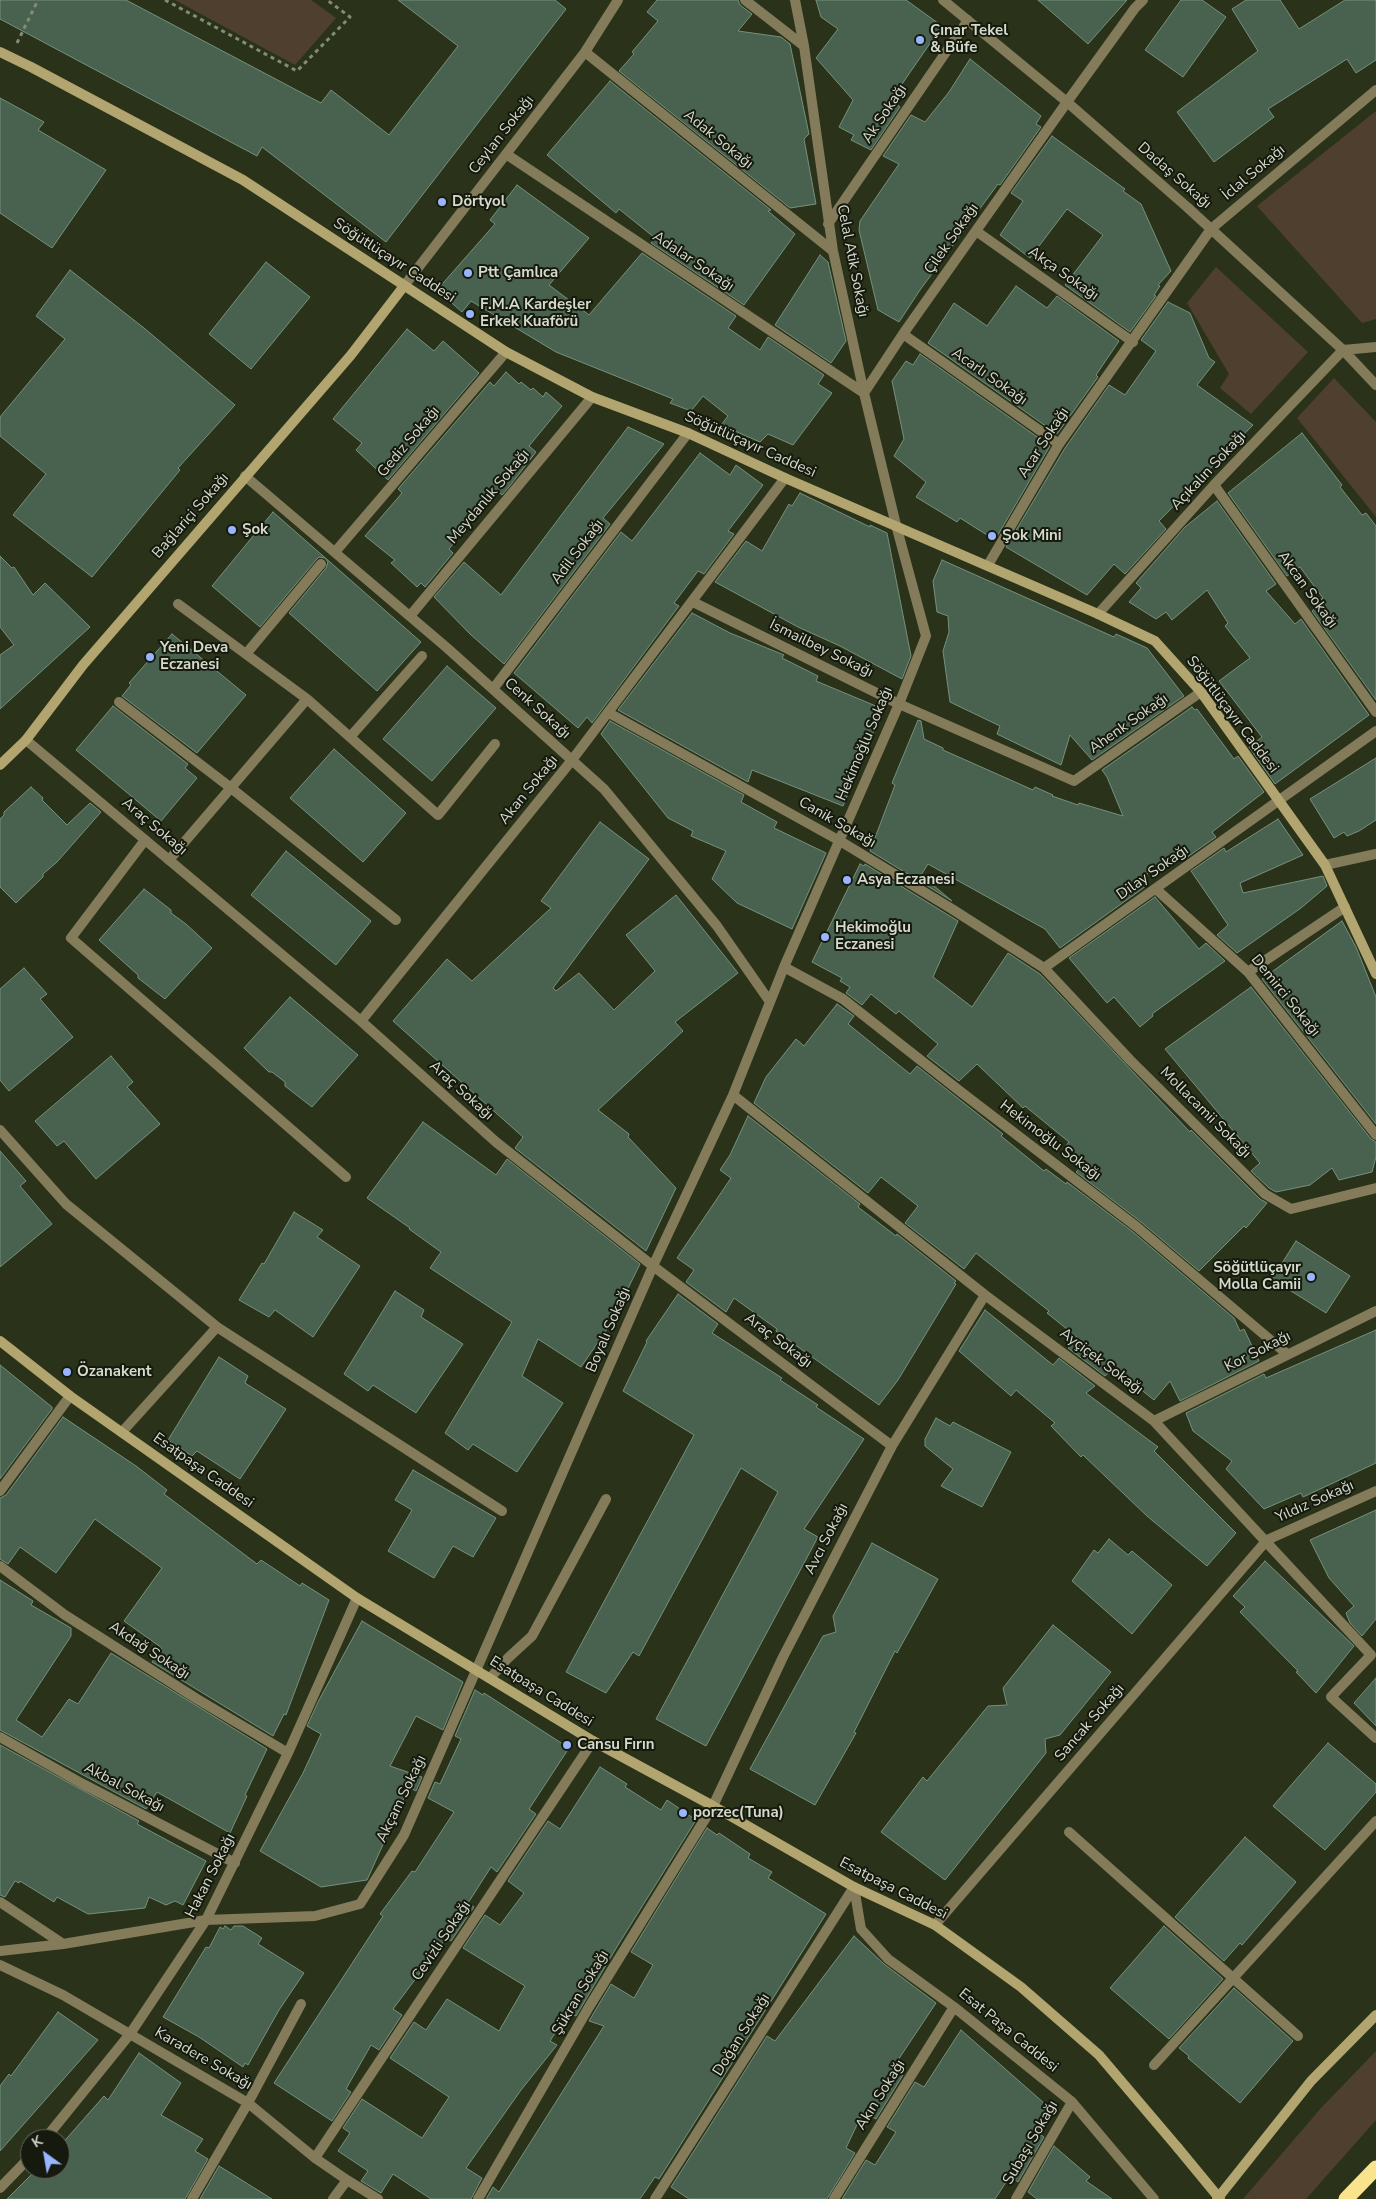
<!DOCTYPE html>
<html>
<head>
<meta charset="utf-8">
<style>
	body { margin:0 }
	#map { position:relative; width:1376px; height:2199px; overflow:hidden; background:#2a3319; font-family:"Nunito Sans",sans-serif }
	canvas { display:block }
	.north { position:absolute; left:20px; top:2129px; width:50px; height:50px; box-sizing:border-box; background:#15190e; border:1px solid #62675a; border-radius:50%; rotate:328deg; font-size:14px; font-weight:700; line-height:20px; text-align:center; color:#d5dbcb }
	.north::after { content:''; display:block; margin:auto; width:18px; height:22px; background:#98b5fd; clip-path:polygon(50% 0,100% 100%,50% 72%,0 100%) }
</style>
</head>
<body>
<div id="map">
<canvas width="1376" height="2199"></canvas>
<div class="north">K</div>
</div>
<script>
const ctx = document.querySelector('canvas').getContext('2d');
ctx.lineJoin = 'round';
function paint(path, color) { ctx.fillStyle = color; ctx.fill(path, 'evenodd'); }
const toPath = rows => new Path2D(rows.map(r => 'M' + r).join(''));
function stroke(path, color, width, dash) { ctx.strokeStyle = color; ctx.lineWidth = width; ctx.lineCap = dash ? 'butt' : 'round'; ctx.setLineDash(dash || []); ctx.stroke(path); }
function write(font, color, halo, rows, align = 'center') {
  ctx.font = font + ' "Nunito Sans",sans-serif'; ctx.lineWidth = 4; ctx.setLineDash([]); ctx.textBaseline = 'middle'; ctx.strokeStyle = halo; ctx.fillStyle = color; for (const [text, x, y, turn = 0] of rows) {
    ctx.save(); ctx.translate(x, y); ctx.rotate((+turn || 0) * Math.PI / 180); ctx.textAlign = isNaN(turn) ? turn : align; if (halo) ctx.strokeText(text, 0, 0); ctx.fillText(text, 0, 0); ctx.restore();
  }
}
const green = toPath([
	[175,0,311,0,336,18,295,65],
	[1376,111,1376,319,1362,323,1257,206],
	[1216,267,1308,352,1251,414,1220,388,1229,374,1187,303],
	[1334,378,1376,422,1376,517,1297,418],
	[1376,2051,1376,2120,1306,2199,1243,2199,1321,2108]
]);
const building = toPath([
	[0,0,126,0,321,103,331,90,389,135,458,46,398,0,555,0,566,9,386,242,262,147,257,156,0,19,0,0],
	[657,0,738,0,740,5,752,14,738,31,781,37,790,44,809,134,804,139,816,204,790,208,619,71,634,54,632,52,658,21,647,12,657,0],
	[816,0,906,0,942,26,891,100,900,107,871,150,851,140,854,135,839,127,853,100,816,58,838,29,821,17,816,0],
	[1038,0,1127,0,1088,44,1038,0],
	[1181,0,1202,0,1226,17,1183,77,1145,50,1181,0],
	[1246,0,1280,0,1299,29,1345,0,1376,0,1376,60,1356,73,1347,59,1268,109,1274,117,1214,162,1177,112,1258,51,1232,9,1246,0],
	[970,59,1041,116,1036,124,1041,127,1000,185,998,184,920,290,899,322,878,310,859,230,860,221,899,164,883,156,911,115,925,122,949,92,970,59],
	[610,81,771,210,768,211,795,234,744,305,651,243,655,238,619,209,616,213,547,155,610,81],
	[0,98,44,122,38,130,106,170,52,248,0,213,0,98],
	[1052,136,1125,189,1123,191,1141,204,1171,271,1158,285,1160,286,1154,295,1156,296,1130,332,1065,285,1103,235,1067,209,1030,258,1000,235,1023,201,1011,193,1052,136],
	[517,185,589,238,549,285,589,315,642,253,736,316,728,328,760,350,768,337,824,375,818,384,832,393,793,445,768,434,760,442,721,425,728,416,703,396,691,411,670,403,673,399,556,352,471,301,462,312,437,290,495,224,490,220,517,185],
	[820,255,828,262,846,341,831,363,775,325,820,255],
	[266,262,310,297,251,369,209,334,266,262],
	[70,270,144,328,235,405,178,468,180,470,92,577,13,515,46,474,0,436,0,417,65,339,36,316,70,270],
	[1016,286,1047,308,1057,296,1119,341,1096,375,1098,377,1057,434,928,343,954,303,987,326,1016,286],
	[1168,302,1190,313,1209,358,1215,362,1197,385,1253,425,1159,521,1166,529,1125,574,1114,564,1087,595,1006,547,1065,448,1109,385,1125,395,1156,351,1141,340,1168,302],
	[407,329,434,351,443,341,479,373,388,480,356,450,362,443,333,419,407,329],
	[920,354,1050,446,995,540,960,518,957,522,916,497,926,482,894,456,904,439,892,381,906,361,913,365,920,354],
	[506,372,519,384,521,382,531,390,533,388,543,397,546,392,562,406,529,446,536,452,509,487,502,495,496,490,449,549,453,553,425,587,421,583,417,587,391,563,395,560,365,536,402,493,398,489,490,382,494,386,506,372],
	[628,427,664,444,603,518,610,524,504,664,470,634,434,597,464,562,501,595,628,427],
	[1302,433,1342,485,1340,487,1362,515,1366,513,1376,526,1376,700,1312,611,1324,602,1321,599,1323,598,1300,567,1287,576,1228,493,1302,433],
	[700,453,730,475,736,465,763,485,728,531,734,534,704,574,698,571,674,603,679,606,592,723,587,717,578,728,514,673,621,532,632,541,700,453],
	[800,493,870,527,870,525,887,533,911,656,902,679,840,646,798,627,715,582,746,541,762,551,789,504,792,506,800,493],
	[1217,501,1276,584,1266,591,1295,624,1301,619,1369,715,1275,784,1249,747,1262,737,1219,681,1250,658,1225,626,1228,623,1207,590,1172,620,1166,612,1156,619,1129,602,1141,588,1136,583,1185,527,1217,501],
	[273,512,421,642,377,691,289,613,326,568,328,562,325,558,319,557,316,560,260,627,212,586,273,512],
	[0,556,12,568,14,567,33,595,45,583,90,627,0,709,0,655,14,645,0,627,0,556],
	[942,560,1114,637,1116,634,1147,648,1184,696,1092,760,1070,735,1061,765,997,734,1000,726,950,702,943,651,949,632,948,616,937,612,933,581,942,560],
	[692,613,730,633,784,655,782,658,818,676,816,681,883,709,843,806,752,770,748,782,618,710,692,613],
	[172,634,246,695,197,753,122,696,131,685,129,683,172,634],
	[447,666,496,708,432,781,383,739,447,666],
	[113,706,188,764,185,768,197,778,161,821,76,750,113,706],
	[1192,707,1195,710,1197,709,1234,759,1238,756,1264,792,1212,832,1216,837,1183,860,1178,852,1157,867,1140,879,1146,886,1060,948,1045,929,928,864,921,875,952,901,870,851,895,785,892,783,918,720,921,721,924,739,943,748,943,750,1033,790,1035,787,1053,795,1052,796,1078,805,1079,803,1123,816,1107,777,1102,770,1192,707],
	[610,721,744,795,741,802,777,822,774,828,826,853,792,929,737,903,712,879,726,851,691,836,693,831,668,818,601,734,610,721],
	[334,749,406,813,363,862,290,798,334,749],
	[1376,758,1376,820,1359,831,1347,836,1344,832,1334,838,1310,799,1376,758],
	[31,787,43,798,42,800,67,825,90,803,101,812,57,862,43,874,43,877,16,903,0,887,0,819,4,815,4,812,31,787],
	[1278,819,1303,855,1240,883,1243,893,1323,876,1327,886,1301,908,1237,953,1217,935,1228,925,1191,871,1224,848,1226,852,1278,819],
	[600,822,649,859,553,988,556,991,579,973,614,1010,655,971,626,935,676,895,738,973,675,1022,683,1031,598,1110,629,1134,628,1137,676,1188,646,1251,515,1148,523,1137,393,1021,447,959,472,981,551,908,541,901,600,822],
	[286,851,371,921,336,965,251,895,286,851],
	[860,864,864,866,865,864,958,921,933,977,972,1007,1008,953,1040,974,1190,1132,1191,1130,1260,1199,1267,1203,1246,1228,1244,1226,1199,1271,1141,1222,1076,1172,1084,1164,1065,1147,1069,1142,1025,1106,1023,1108,977,1064,959,1081,927,1056,938,1044,899,1011,896,1014,871,994,862,1005,846,993,850,987,840,981,842,978,812,962,860,864],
	[144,889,171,910,171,913,186,924,212,948,165,999,138,978,138,975,99,940,144,889],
	[1155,897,1199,949,1206,943,1225,961,1152,1014,1153,1016,1140,1027,1114,997,1107,1003,1069,958,1155,897],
	[1342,921,1356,947,1376,997,1376,1124,1262,979,1342,921],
	[24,968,47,994,40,999,73,1037,9,1091,0,1080,0,989,24,968],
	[1251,987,1371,1139,1376,1142,1376,1157,1372,1172,1339,1180,1332,1168,1310,1185,1276,1192,1269,1188,1251,1171,1260,1163,1165,1049,1251,987],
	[290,997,358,1055,312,1107,285,1086,285,1082,272,1072,269,1072,244,1048,290,997],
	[837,1004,854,1016,848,1024,910,1074,917,1066,1003,1134,1001,1136,1044,1171,1046,1169,1066,1184,1067,1182,1133,1232,1234,1318,1240,1331,1244,1329,1259,1361,1180,1401,1170,1381,1154,1400,1114,1368,1105,1376,1068,1348,1078,1338,1047,1313,1049,1311,976,1253,964,1269,905,1223,918,1206,881,1177,868,1193,754,1103,766,1077,796,1039,804,1046,837,1004],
	[111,1056,133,1082,127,1087,160,1124,96,1179,64,1141,57,1146,35,1121,111,1056],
	[748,1116,860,1204,858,1207,896,1236,897,1234,956,1281,954,1283,956,1284,898,1380,879,1405,776,1331,777,1329,734,1298,726,1312,686,1282,694,1270,677,1258,731,1178,720,1170,730,1155,748,1116],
	[423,1122,496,1175,507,1159,640,1264,610,1325,581,1367,538,1339,522,1376,563,1403,517,1472,473,1444,468,1450,445,1433,512,1322,430,1268,441,1252,409,1229,410,1228,367,1198,423,1122],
	[0,1151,26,1181,20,1186,52,1224,0,1267,0,1151],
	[294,1212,323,1230,317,1237,360,1266,313,1337,275,1310,269,1317,239,1300,262,1263,264,1264,294,1212],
	[1296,1241,1350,1276,1326,1313,1272,1279,1296,1241],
	[395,1291,424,1310,421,1317,463,1344,416,1413,373,1385,368,1391,344,1374,395,1291],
	[678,1294,718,1324,712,1333,782,1378,780,1380,818,1405,816,1407,864,1439,804,1529,818,1537,706,1746,656,1719,778,1492,741,1468,639,1656,633,1652,606,1693,566,1672,694,1435,623,1391,647,1342,646,1341,678,1294],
	[985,1310,1053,1365,1059,1358,1095,1386,1086,1393,1158,1447,1154,1451,1236,1533,1207,1566,1147,1516,1083,1455,1081,1457,1051,1426,1055,1423,1016,1390,1011,1396,959,1351,985,1310],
	[1376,1330,1376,1463,1303,1497,1301,1493,1264,1509,1226,1469,1232,1461,1193,1431,1186,1413,1264,1374,1266,1378,1376,1330],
	[219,1357,248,1376,245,1383,286,1409,240,1479,197,1451,192,1456,168,1440,219,1357],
	[0,1365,52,1407,52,1409,0,1479,0,1365],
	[63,1417,136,1466,167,1490,164,1494,257,1564,261,1560,300,1586,302,1583,329,1600,286,1715,284,1714,273,1736,152,1662,162,1648,124,1621,162,1568,95,1519,56,1573,20,1547,8,1564,0,1559,0,1498,6,1495,63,1417],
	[936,1418,950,1426,953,1422,1011,1452,982,1507,941,1486,953,1469,925,1446,925,1439,936,1418],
	[413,1470,496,1518,473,1557,453,1546,434,1578,388,1551,412,1510,395,1500,413,1470],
	[1376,1510,1376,1619,1362,1636,1350,1623,1346,1613,1354,1606,1329,1578,1310,1540,1376,1510],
	[1109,1539,1128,1555,1132,1551,1172,1585,1132,1634,1072,1581,1094,1550,1098,1553,1109,1539],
	[872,1543,938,1579,897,1653,895,1651,854,1732,856,1733,815,1805,750,1769,823,1636,836,1632,833,1616,872,1543],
	[1265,1561,1354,1646,1316,1693,1296,1672,1298,1671,1240,1612,1245,1607,1233,1596,1265,1561],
	[0,1580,33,1601,31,1605,71,1628,71,1636,16,1720,42,1737,69,1699,78,1704,111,1653,267,1749,245,1795,247,1796,230,1833,157,1792,146,1809,0,1730,0,1580],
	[362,1621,463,1682,443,1730,416,1716,390,1766,422,1777,416,1791,409,1787,367,1880,321,1887,260,1851,303,1773,321,1734,307,1726,319,1700,362,1621],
	[1053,1625,1111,1672,1060,1735,1045,1739,1046,1753,945,1880,881,1832,923,1777,927,1781,988,1706,1007,1705,1003,1688,1053,1625],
	[1376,1678,1376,1726,1354,1703,1376,1678],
	[475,1690,483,1695,484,1693,569,1748,529,1809,536,1814,497,1872,491,1867,468,1903,474,1907,451,1941,446,1938,393,2009,402,2015,379,2050,371,2045,346,2089,351,2092,332,2121,274,2083,383,1916,380,1914,412,1871,415,1872,454,1812,428,1798,435,1782,440,1784,461,1739,455,1736,475,1690],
	[1328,1743,1376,1784,1376,1792,1325,1850,1273,1806,1328,1743],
	[0,1745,139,1821,137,1824,206,1861,183,1905,175,1901,166,1905,149,1897,145,1908,88,1914,57,1897,54,1902,20,1881,19,1883,15,1881,5,1897,0,1895,0,1745],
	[600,1767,627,1784,625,1787,661,1810,667,1800,696,1820,618,1945,576,2016,568,2013,550,2041,557,2045,521,2090,466,2168,482,2178,471,2199,431,2199,393,2174,381,2193,361,2181,368,2171,338,2151,350,2133,343,2128,362,2099,422,2138,449,2097,390,2058,414,2022,426,2030,447,1999,499,2031,525,1986,463,1948,485,1915,500,1925,524,1893,508,1881,548,1821,560,1829,600,1767],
	[707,1828,717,1835,719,1833,750,1854,748,1858,772,1872,768,1878,826,1914,659,2179,655,2177,640,2199,486,2199,493,2187,499,2192,604,2026,589,2021,611,1984,634,1998,653,1965,631,1952,707,1828],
	[1245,1837,1296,1882,1242,1945,1240,1943,1224,1961,1175,1917,1245,1837],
	[225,1926,231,1930,234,1926,243,1926,262,1938,258,1944,304,1973,279,2010,248,2065,245,2063,243,2067,199,2037,163,2017,206,1947,209,1948,220,1927,223,1929,225,1926],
	[1164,1926,1223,1979,1169,2039,1110,1988,1164,1926],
	[854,1936,884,1964,936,2003,892,2069,903,2075,876,2119,863,2112,846,2148,855,2153,827,2199,689,2199,671,2187,767,2036,775,2041,854,1936],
	[1234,1988,1293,2041,1240,2103,1188,2058,1189,2056,1179,2048,1234,1988],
	[58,2012,98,2040,0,2151,0,2086,9,2074,11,2076,58,2012],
	[961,2030,1053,2111,1040,2134,1044,2137,1018,2182,1010,2176,995,2199,842,2199,866,2160,875,2165,896,2132,887,2127,915,2082,924,2087,961,2030],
	[139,2053,181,2083,161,2115,203,2139,195,2151,208,2159,185,2199,7,2199,37,2169,60,2169,60,2146,104,2096,108,2100,139,2053],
	[1054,2146,1090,2177,1086,2181,1112,2199,1037,2199,1028,2192,1054,2146],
	[219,2166,272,2199,200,2199,219,2166]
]);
const path = toPath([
	[165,0,297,71,350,17,327,0],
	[17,43,38,0]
]);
const lane = toPath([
	[246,654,321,564],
	[307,699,438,815,495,744],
	[119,702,231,788,396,920],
	[350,737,422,656],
	[145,840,71,938,346,1177],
	[169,860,307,699,178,604],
	[490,1678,508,1658,532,1636,606,1499],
	[1069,1832,1298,2036],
	[1154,2065,1376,1821]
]);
const street = toPath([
	[745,0,804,46],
	[943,0,1067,102,1187,207,1343,350,1376,385],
	[585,52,833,251],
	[506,154,864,393,903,334,1067,102,1135,8,1143,0],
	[828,224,968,20],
	[976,231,1133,342],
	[404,286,585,52,618,0],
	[903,334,1059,444],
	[1343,350,1376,347],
	[245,476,446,647,604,789,717,926,770,1002],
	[1214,485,1376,712],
	[335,552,506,352],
	[988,565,1059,444,1211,229,1376,90],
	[693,602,899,704,1074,781,1201,692],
	[1098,614,1214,485,1343,350],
	[410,616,592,397],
	[493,689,688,433],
	[609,713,840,841,952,909,1044,968,1130,1060,1265,1194,1291,1209,1376,1188],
	[26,740,361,1021,496,1142,653,1266,892,1446],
	[1325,865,1376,854],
	[1157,890,1248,972,1376,1135],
	[784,967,843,999,961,1092,1137,1227,1287,1354],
	[1044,968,1376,731],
	[1248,972,1345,907],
	[361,1021,572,760,785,478],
	[733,1095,985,1295,1154,1421,1371,1655,1331,1697,1376,1738],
	[0,1130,66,1204,217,1327,502,1511],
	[1154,1421,1376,1311],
	[122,1432,217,1327],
	[0,1491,70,1396],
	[0,1566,65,1615,197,1699,288,1753],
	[0,1737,81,1783,235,1863],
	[854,1887,861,1929,888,1959,954,2007,1072,2102,1154,2199],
	[0,1902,63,1944],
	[935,1925,1267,1540,1376,1491],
	[0,1951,63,1944,206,1920,315,1916,360,1904,404,1835,653,1266,733,1095,784,967,899,704,926,636,896,525,864,393,833,251,804,46,795,0],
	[0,1965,63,1995,248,2103,315,2158,347,2180,378,2199],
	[45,2139,130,2034,206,1920,288,1753,357,1598],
	[315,2158,593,1741],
	[0,2188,30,2157],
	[192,2199,248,2103,301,2004],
	[333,2199,347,2180],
	[478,2199,589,2007,713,1806,783,1657,892,1446,985,1295],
	[655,2199,854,1887],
	[834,2199,954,2007],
	[1016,2199,1072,2102]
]);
const secondary = toPath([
	[0,52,31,67,243,180,506,352,592,397,688,433,785,478,1098,614,1155,641,1201,692,1325,865,1376,974],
	[0,765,26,740,83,665,351,355,404,286],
	[0,1341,70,1396,357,1598,593,1741,713,1806,854,1887,935,1925,1021,1987,1099,2055,1178,2148],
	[1217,2199,1311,2081,1376,2015]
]);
const highway = toPath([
	[1346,2199,1376,2168]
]);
const secondaryBridge = toPath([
	[1178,2148,1220,2199]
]);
const markers = [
	[920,40,5,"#98b5fd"],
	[442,202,5,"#98b5fd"],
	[468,273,5,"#98b5fd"],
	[470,314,5,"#98b5fd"],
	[232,530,5,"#98b5fd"],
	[992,536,5,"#98b5fd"],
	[150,657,5,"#98b5fd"],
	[847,880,5,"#98b5fd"],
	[825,937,5,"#98b5fd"],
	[1311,1277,5,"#98b5fd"],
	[67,1372,5,"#98b5fd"],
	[567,1745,5,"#98b5fd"],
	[683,1813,5,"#98b5fd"]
];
const poiNames = [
	["Çınar Tekel",930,31],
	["& Büfe",930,48],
	["Dörtyol",452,202],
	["Ptt Çamlıca",478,273],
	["F.M.A Kardeşler",480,305],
	["Erkek Kuaförü",480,322],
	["Şok",242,530],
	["Şok Mini",1002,536],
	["Yeni Deva",160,648],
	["Eczanesi",160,665],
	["Asya Eczanesi",857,880],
	["Hekimoğlu",835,928],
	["Eczanesi",835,945],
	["Söğütlüçayır",1301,1268,"right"],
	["Molla Camii",1301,1285,"right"],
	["Özanakent",77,1372],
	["Cansu Fırın",577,1745],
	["porzec(Tuna)",693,1813]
];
const streetNames = [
	["Ak Sokağı",885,114,-56],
	["Ceylan Sokağı",502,135,-52],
	["Adak Sokağı",718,140,39],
	["İclal Sokağı",1254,173,-40],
	["Dadaş Sokağı",1174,176,41],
	["Çilek Sokağı",952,239,-55],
	["Söğütlüçayır Caddesi",394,261,33],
	["Celal Atik Sokağı",852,261,79],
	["Adalar Sokağı",693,262,34],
	["Akça Sokağı",1063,274,35],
	["Acarlı Sokağı",989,377,35],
	["Gediz Sokağı",409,442,-50],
	["Acar Sokağı",1044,443,-57],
	["Söğütlüçayır Caddesi",750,445,24],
	["Açıkalın Sokağı",1209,471,-47],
	["Meydanlık Sokağı",489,497,-50],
	["Bağlariçi Sokağı",191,516,-49],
	["Adil Sokağı",578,552,-53],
	["Akcan Sokağı",1307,590,54],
	["İsmailbey Sokağı",821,649,26],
	["Cenk Sokağı",537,709,42],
	["Söğütlüçayır Caddesi",1232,715,53],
	["Ahenk Sokağı",1129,724,-35],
	["Hekimoğlu Sokağı",865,744,-67],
	["Akan Sokağı",529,790,-51],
	["Canik Sokağı",837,823,30],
	["Araç Sokağı",154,827,40],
	["Dilay Sokağı",1153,873,-35],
	["Demirci Sokağı",1285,996,51],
	["Araç Sokağı",461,1091,42],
	["Mollacamii Sokağı",1205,1113,45],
	["Hekimoğlu Sokağı",1050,1141,37],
	["Boyalı Sokağı",609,1330,-67],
	["Araç Sokağı",778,1341,37],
	["Kor Sokağı",1258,1352,-27],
	["Ayçiçek Sokağı",1101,1362,37],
	["Esatpaşa Caddesi",203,1471,35],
	["Yıldız Sokağı",1315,1502,-24],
	["Avcı Sokağı",827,1539,-63],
	["Akdağ Sokağı",149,1651,33],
	["Esatpaşa Caddesi",541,1692,32],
	["Sancak Sokağı",1090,1723,-49],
	["Akbal Sokağı",124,1788,28],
	["Akçam Sokağı",402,1799,-64],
	["Hakan Sokağı",211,1876,-63],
	["Esatpaşa Caddesi",893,1889,27],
	["Cevizli Sokağı",442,1941,-56],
	["Şükran Sokağı",581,1993,-59],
	["Esat Paşa Caddesi",1008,2031,39],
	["Doğan Sokağı",742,2035,-58],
	["Karadere Sokağı",203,2059,30],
	["Akın Sokağı",881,2095,-58],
	["Subaşı Sokağı",1031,2143,-60]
];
paint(green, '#4f3f2e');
paint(building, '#48624f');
stroke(building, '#75917d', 1);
stroke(path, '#848b76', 3, [4, 4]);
stroke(lane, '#837b59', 10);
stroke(street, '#837b59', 10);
stroke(secondary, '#b2a56f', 10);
stroke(highway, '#f9e48d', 15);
stroke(secondaryBridge, '#b2a56f', 10);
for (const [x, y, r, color] of markers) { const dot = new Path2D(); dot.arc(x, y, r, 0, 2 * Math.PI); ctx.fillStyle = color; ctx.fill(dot); stroke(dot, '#15190e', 2); }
write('bold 15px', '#d5dbcb', '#15190e', poiNames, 'left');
write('15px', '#d5dbcb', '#15190e', streetNames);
</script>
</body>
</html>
